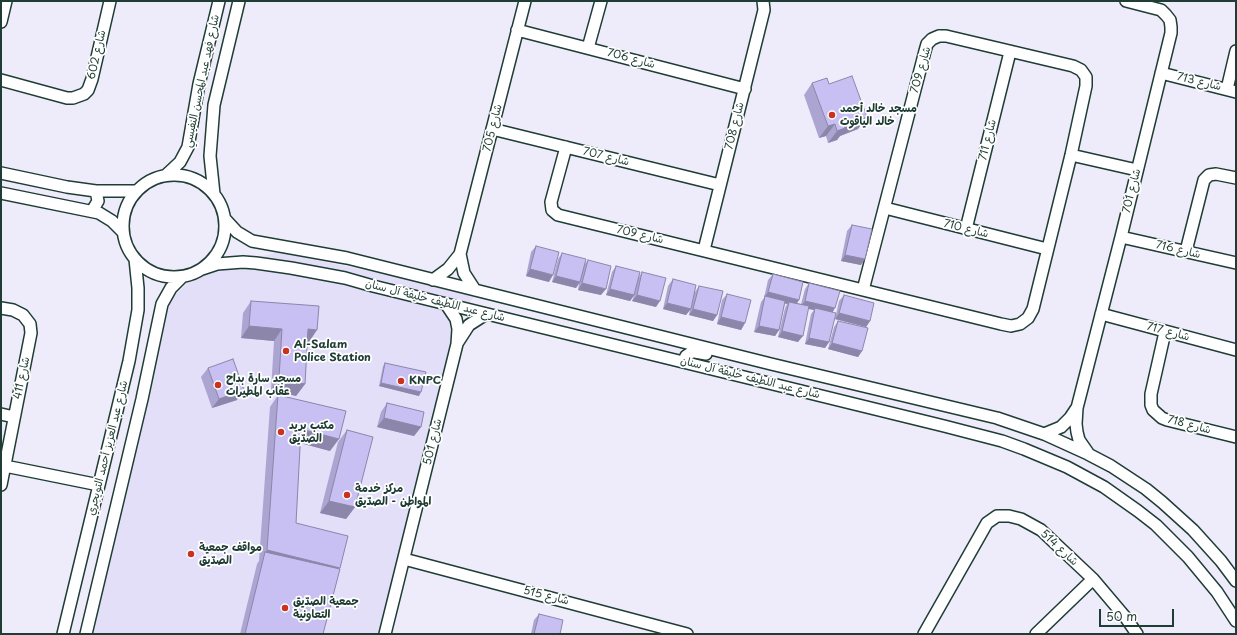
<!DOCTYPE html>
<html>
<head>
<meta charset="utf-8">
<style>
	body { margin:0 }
	#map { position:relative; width:1237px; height:635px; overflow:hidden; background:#eeecfb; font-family:"Playpen Sans",sans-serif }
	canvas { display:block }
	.frame { position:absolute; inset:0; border:2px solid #1f3d34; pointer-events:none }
	.scale { position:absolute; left:1099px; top:609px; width:75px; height:18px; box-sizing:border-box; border:2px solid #1f3d34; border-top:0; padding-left:5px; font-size:12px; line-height:14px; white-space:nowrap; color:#1f3d34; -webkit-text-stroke:3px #fff; paint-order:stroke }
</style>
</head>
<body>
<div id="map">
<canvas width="1237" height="635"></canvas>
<div class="frame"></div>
<div class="scale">50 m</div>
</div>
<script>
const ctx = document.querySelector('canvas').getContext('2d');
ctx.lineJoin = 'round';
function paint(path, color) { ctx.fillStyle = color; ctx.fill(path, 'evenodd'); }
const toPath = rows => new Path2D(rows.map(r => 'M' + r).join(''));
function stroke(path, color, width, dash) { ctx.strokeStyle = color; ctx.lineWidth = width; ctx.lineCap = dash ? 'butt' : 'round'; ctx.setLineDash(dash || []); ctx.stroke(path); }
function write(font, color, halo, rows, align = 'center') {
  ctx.font = font + ' "Playpen Sans","Playpen Sans Arabic",sans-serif'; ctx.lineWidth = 3.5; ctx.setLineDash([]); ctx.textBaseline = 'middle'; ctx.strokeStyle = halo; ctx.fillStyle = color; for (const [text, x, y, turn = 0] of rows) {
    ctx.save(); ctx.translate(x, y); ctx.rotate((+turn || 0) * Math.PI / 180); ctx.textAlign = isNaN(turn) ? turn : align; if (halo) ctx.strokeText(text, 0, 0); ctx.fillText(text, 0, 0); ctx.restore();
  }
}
const built = toPath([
	[277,252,389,275,474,297,456,319,458,329,385,634,86,634,164,317,173,297,189,282,214,270]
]);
const minor = toPath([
	[1,22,6,1],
	[517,30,745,89],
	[939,36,946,36,1073,66,1081,70,1086,77,1086,86,1071,155,1033,309,1028,318,1020,324,1011,326,1001,324,863,290,925,51,927,44,932,39,939,36],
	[588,48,601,1],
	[1161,73,1236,92],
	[1,80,67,98,73,98,84,94,88,90,92,79,110,1],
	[1227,89,1236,51],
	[492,129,720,185],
	[566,147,551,202,552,210,558,215,863,290],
	[1071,155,1137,170],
	[1,173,67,187,96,191,137,191],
	'123 226a51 51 0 1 1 102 0a51 51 0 1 1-102 0Z',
	[165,176,180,162,188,147,199,84,219,1],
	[1,193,99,213,112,221,123,232],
	[214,194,210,156,214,105,239,1],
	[885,208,1047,249],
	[92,211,98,201,96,191],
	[225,219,237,232,252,241,347,258,771,364,997,418,1044,434,1088,454,1111,466,1146,489,1162,502,1193,530,1221,561,1236,581],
	[966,229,1010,52],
	[1121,237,1236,263],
	[704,250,764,10,763,1],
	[1186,251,1204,180,1209,175,1216,174,1236,178],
	[460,254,464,273,475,290],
	[202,269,217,264,243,262,256,263,291,268,345,278,373,286,944,426,1002,441,1024,449,1067,467,1104,487,1138,511,1156,525,1188,557,1217,592,1236,621],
	[433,280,448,269,460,254,525,1],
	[1,308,13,310,23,315,30,324,31,333,1,485],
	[1101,314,1236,350],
	[1165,332,1151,394,1151,405,1153,410,1162,418,1167,420,1236,437],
	[458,342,469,325,486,314],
	[684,362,686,356,692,352,695,352,706,354],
	[1,414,14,417],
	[1044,434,1061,427,1070,418,1076,409],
	[1088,453,1079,440,1077,432,1076,424,1077,408,1121,237,1171,33,1171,27,1170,20,1166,15,1161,10,1126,1],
	[5,466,99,485],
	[404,559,687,634],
	[63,634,129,361,138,310,138,288,135,259],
	[86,634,142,399,162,304,171,288,182,277],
	[385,634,457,344,458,329,456,319,446,304],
	[924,634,987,523,997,516,1009,516,1021,519,1041,530,1093,579,1126,618,1137,634],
	[1036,634,1093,579]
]);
const wall = toPath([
	[812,83,829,84,858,129,840,136,837,140,828,143,826,136,819,138,804,95],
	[852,225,861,265,841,261,847,231],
	[536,246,549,282,526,276,531,252],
	[562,253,584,265,588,260,601,295,578,290,579,283,576,288,552,282,558,259],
	[616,266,639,277,642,272,656,307,632,301,634,296,630,301,606,295,612,272],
	[773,274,799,300,797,303,801,304,805,289,809,283,833,312,829,342,825,348,805,344,811,314,814,310,808,309,798,342,778,337,785,308,787,304,785,303,779,330,775,336,754,332,761,302,764,298,768,280],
	[673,279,695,292,699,286,717,315,713,321,689,315,690,309,686,315,663,309,668,286],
	[727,294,745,323,741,330,717,324,722,300],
	[844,295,870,321,866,327,835,319,839,301],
	[251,301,309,342,307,342,305,384,296,396,271,390,274,341,241,338,243,313],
	[838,321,862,351,858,357,828,349,834,327],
	[385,363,419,396,379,386,383,366],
	[208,368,237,400,212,408,201,377],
	[278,395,330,451,300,443,296,523,339,569,323,634,240,634,257,564,259,561,270,407],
	[387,403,421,427,414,436,377,427,381,412],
	[347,430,355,507,346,519,320,513,338,442],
	[539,614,560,634,531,634,534,620]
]);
const shadedWall = toPath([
	[867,117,858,129,840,136,837,140,828,143,837,131,843,125],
	[835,124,826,136,819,138,828,126],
	[845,255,865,259,861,265,841,261],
	[530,269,553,275,549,282,526,276],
	[556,276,580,282,576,288,552,282],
	[582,283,606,289,601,295,578,290],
	[610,289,634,295,630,301,606,295],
	[768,292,799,300,795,306,789,302,787,304,765,298,765,296,764,298],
	[637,295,660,301,656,307,632,301],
	[805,301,835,308,831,315,815,308,814,310,800,307],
	[667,303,691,309,686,315,663,309],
	[693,309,717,315,713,321,689,315],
	[839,313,870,321,866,327,835,319],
	[721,317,745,323,741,330,717,324],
	[249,326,282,329,274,341,241,338],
	[759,326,779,330,775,336,754,332],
	[308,329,317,330,309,342,299,341],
	[782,331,803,336,798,342,778,337],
	[809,338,829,342,825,348,805,344],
	[832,343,862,351,858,357,828,349],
	[279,378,305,384,296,396,271,390],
	[381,383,421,392,419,396,379,386],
	[244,390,237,400,212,408,219,399],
	[384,418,421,427,414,436,377,427],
	[301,429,339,439,330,451,293,441],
	[329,501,355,507,346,519,320,513],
	[267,550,340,568,331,580,265,553]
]);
const building = toPath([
	[852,76,867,117,843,125,845,128,837,131,835,124,828,126,812,83,827,78,829,84,852,76],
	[852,225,872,229,865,259,845,255,852,225],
	[536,246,559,252,553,275,530,269,536,246],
	[562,253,586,259,580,282,556,276,562,253],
	[588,260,611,266,606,289,582,283,588,260],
	[616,266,640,272,634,295,610,289,616,266],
	[642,272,666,278,660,301,637,295,642,272],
	[773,274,803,282,799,300,768,292,773,274],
	[673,279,696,285,691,309,667,303,673,279],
	[809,283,840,291,835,308,805,301,809,283],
	[699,286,723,291,717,315,693,309,699,286],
	[727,294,751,300,745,323,721,317,727,294],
	[844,295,874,303,870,321,839,313,844,295],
	[765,296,785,301,779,330,759,326,765,296],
	[251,301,319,306,317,330,308,329,305,384,279,378,282,329,249,326,251,301],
	[789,302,809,306,803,336,782,331,789,302],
	[815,308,836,313,829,342,809,338,815,308],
	[838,321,868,328,862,351,832,343,838,321],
	[233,359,244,390,219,399,208,368,233,359],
	[385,363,426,372,421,392,381,383,385,363],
	[278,395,346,411,339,439,301,429,296,523,348,536,340,568,267,550,278,395],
	[387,403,424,412,421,427,384,418,387,403],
	[347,430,373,437,355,507,329,501,347,430],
	[265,552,340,569,323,634,245,634,265,552],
	[539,614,563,620,560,634,534,634,539,614]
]);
const markers = [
	[832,115,4,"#c8321e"],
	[286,351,4,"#c8321e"],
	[401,381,4,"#c8321e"],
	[218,385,4,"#c8321e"],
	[281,432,4,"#c8321e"],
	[347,495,4,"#c8321e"],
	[191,554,4,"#c8321e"],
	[285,608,4,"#c8321e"]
];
const streetNames = [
	["شارع 602",97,55,-77],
	["شارع 706",631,59,15],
	["شارع 709",921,70,-74],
	["شارع فهد عبد المحسن النفيسي",202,81,-78],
	["شارع 713",1199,82,14],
	["شارع 708",735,126,-76],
	["شارع 705",493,128,-76],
	["شارع 711",988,140,-76],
	["شارع 707",606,157,14],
	["شارع 701",1132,191,-76],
	["شارع 710",966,229,14],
	["شارع 709",640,235,13],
	["شارع 716",1178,250,13],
	["شارع عبد اللطيف خليفة آل سنان",435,301,14],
	["شارع 717",1168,332,15],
	["شارع 411",22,378,-78],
	["شارع عبد اللطيف خليفة آل سنان",750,378,14],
	["شارع 718",1189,425,15],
	["شارع 501",433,442,-76],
	["شارع عبد العزيز أحمد التويجري",108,448,-76],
	["شارع 514",1059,548,43],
	["شارع 515",546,596,14]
];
const poiNames = [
	["مسجد خالد أحمد",840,109],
	["خالد الياقوت",840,122],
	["Al-Salam",294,345],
	["Police Station",294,358],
	["مسجد سارة بداح",226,379],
	["عقاب المطيرات",226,392],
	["KNPC",409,381],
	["مكتب بريد",289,426],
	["الصدّيق",289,439],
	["مركز خدمة",355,489],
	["المواطن - الصدّيق",355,502],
	["مواقف جمعية",199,548],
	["الصدّيق",199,561],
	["جمعية الصدّيق",293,602],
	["التعاونية",293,615]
];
paint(built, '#e3dff9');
stroke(minor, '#1f3d34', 14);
stroke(minor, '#fff', 11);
paint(wall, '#aca5d1');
paint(shadedWall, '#8c86aa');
paint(building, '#c8c0f3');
stroke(building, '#8c86aa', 1);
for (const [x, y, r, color] of markers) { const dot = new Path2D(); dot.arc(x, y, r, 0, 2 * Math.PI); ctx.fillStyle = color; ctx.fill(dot); stroke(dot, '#fff', 1.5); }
write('11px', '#1f3d34', '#fff', streetNames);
write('bold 11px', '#1f3d34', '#fff', poiNames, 'left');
</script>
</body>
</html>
